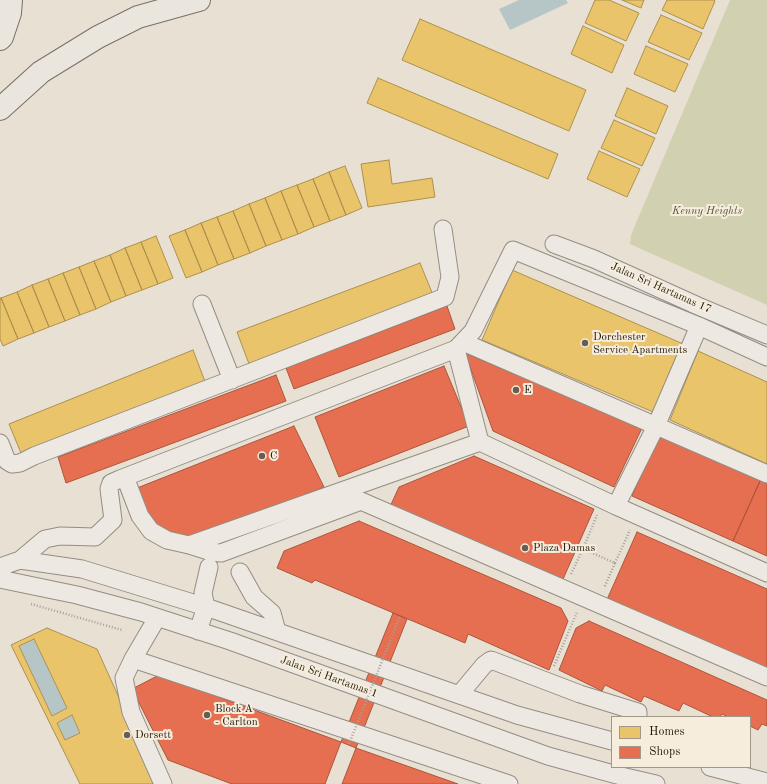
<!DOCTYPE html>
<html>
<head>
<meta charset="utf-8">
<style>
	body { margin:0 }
	#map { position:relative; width:767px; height:784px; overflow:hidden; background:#e8e0d3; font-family:"Old Standard TT",serif }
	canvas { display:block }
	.legend { position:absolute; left:611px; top:716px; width:140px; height:52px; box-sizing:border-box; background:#f6eddd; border:1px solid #a19889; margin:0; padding:5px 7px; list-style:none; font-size:12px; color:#22180b }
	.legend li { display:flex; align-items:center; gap:8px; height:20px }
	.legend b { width:20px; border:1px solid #a19889 }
</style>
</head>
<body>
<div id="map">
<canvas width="767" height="784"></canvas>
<ul class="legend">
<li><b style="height:11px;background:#e9c46a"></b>Homes</li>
<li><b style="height:11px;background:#e76f51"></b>Shops</li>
</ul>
</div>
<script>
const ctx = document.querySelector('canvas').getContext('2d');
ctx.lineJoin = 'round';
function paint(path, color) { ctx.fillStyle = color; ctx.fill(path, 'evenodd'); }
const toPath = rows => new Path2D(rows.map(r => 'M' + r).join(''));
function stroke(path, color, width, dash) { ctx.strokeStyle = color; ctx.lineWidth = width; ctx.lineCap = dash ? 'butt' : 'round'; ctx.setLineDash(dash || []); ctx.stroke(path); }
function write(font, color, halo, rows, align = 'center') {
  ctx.font = font + ' "Old Standard TT",serif'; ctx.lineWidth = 4; ctx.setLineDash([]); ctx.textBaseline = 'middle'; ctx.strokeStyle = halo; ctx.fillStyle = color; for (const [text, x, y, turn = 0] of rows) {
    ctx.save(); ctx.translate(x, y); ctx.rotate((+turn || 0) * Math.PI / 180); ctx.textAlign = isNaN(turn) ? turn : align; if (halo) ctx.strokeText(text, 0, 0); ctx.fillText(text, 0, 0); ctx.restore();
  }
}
const green = toPath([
	[730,0,767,0,767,305,630,244,631,235]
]);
const water = toPath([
	[519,0,566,0,568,3,510,30,499,9],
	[34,639,67,708,52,716,19,646],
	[72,715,80,733,65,740,57,723]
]);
const homes = toPath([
	[595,0,609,0,639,13,626,41,585,23,595,0],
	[622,0,644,0,641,8,622,0],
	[667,0,714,0,715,1,703,29,662,10,667,0],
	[661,15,702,33,689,60,648,42,661,15],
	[420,19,586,90,569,131,402,60,420,19],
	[583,26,624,45,612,73,571,54,583,26],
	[646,46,688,64,675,92,634,74,646,46],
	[378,78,558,154,548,179,367,103,378,78],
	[627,88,668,106,656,134,615,116,627,88],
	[614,120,655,138,642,166,601,148,614,120],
	[599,151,640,169,627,197,587,179,599,151],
	[389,160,392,184,432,178,435,197,368,207,361,164,389,160],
	[345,166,362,208,346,215,329,172,345,166],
	[329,172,346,215,330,221,313,179,329,172],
	[313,179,330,221,314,227,297,185,313,179],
	[297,185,314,227,298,234,281,191,297,185],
	[281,191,298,234,282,240,265,198,281,191],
	[265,198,282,240,266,246,249,204,265,198],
	[249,204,266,246,250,253,233,211,249,204],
	[233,211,250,253,234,259,217,217,233,211],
	[217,217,234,259,218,265,201,223,217,217],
	[201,223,218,265,202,272,185,230,201,223],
	[185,230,202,272,186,278,169,236,185,230],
	[156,236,173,278,158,284,141,242,156,236],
	[141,242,158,284,142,290,125,248,141,242],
	[125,248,142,290,126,296,110,255,125,248],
	[110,255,126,296,111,302,94,261,110,255],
	[94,261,111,302,96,309,79,267,94,261],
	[420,263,433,295,249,364,237,332,420,263],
	[79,267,96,309,80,315,63,273,79,267],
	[512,270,688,346,658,414,482,340,512,270],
	[63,273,80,315,65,321,48,279,63,273],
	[48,279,65,321,49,327,32,285,48,279],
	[32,285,49,327,34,333,17,292,32,285],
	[17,292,34,333,18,339,1,298,17,292],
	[0,298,1,298,18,339,3,346,0,339,0,298],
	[193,350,206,384,23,458,9,424,193,350],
	[698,351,767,382,767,464,670,420,698,351],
	[47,628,97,649,158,784,80,784,11,645,47,628],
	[34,639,67,708,52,716,19,646,34,639],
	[72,715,80,733,65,740,57,723,72,715]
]);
const shops = toPath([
	[447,306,455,329,294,389,286,368,447,306],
	[465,353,642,428,614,487,493,431,465,353],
	[444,366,469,426,339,477,315,417,444,366],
	[276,375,286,401,66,483,58,457,276,375],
	[294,426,324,487,192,541,153,525,137,488,294,426],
	[659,434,761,479,733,541,632,496,659,434],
	[474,456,594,509,560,586,388,511,399,487,474,456],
	[761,479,767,482,767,556,733,541,761,479],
	[359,521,561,608,568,621,549,670,468,634,465,643,315,580,312,583,277,568,284,551,359,521],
	[637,532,767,589,767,675,605,604,637,532],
	[393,613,407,619,356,748,341,742,393,613],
	[589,621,767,700,767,726,762,724,758,730,750,726,750,717,728,717,722,714,720,717,713,717,683,703,679,711,644,696,641,702,605,685,602,691,559,670,576,628,589,621],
	[159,675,341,742,325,784,232,784,168,760,132,689,159,675],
	[356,748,458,784,342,784,356,748]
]);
const path = toPath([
	[583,549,597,515],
	[615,563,630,530],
	[571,574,583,549,615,563,604,588],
	[31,604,122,630],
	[554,666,577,612]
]);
const minor = toPath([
	[554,244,594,259,698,306,767,335],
	[202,304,232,380],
	[463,342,767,474],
	[456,349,480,442],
	[0,443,7,461,12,464,20,463,34,456,445,297,450,277,443,229],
	[125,477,140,516,151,531,167,540,189,545,480,442,616,506,767,573],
	[616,506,656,426,699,326],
	[189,545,211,552,221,553,361,501,767,677],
	[20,560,45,539,60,536,95,537,113,520,109,489,111,483,120,479,456,349,473,331,513,250,699,326,767,357],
	[0,567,20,560,82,569,206,607,517,715,612,741],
	[240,572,254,597,272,613,277,631],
	[0,579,77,595,141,612,230,641,548,756,617,775,656,784],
	[157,618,133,659,124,678,131,712,163,784],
	[198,631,206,607,203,593,209,567],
	[133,659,509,784],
	[459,695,484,665,491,660,580,694,638,712,638,717],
	[710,767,767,782]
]);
const highway = toPath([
	[0,39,2,37,10,13,11,0],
	[0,109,41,72,98,37,138,17,199,0]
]);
const pathBridge = toPath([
	[349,744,400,616]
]);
const markers = [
	[585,343,4,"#675e51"],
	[516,390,4,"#675e51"],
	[262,456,4,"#675e51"],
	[525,548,4,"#675e51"],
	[207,715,4,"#675e51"],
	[127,735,4,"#675e51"]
];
const parkNames = [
	["Kenny Heights",707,211]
];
const streetNames = [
	["Jalan Sri Hartamas 17",661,288,24],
	["Jalan Sri Hartamas 1",329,677,20]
];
const poiNames = [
	["Dorchester",593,337],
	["Service Apartments",593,350],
	["E",524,390],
	["C",270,456],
	["Plaza Damas",533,548],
	["Block A",215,709],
	["- Carlton",215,722],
	["Dorsett",135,735]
];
paint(green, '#d1d0b0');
paint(water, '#b6c6c7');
paint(homes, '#e9c46a');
stroke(homes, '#ad904e', 1);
paint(shops, '#e76f51');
stroke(shops, '#ac553c', 1);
stroke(minor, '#938d84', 19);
stroke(highway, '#777169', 24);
stroke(path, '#a5a19b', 2.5, [1, 2]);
stroke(minor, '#ede9e2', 17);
stroke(highway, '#eae5dd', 22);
stroke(pathBridge, '#a5a19b', 2.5, [1, 2]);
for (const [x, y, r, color] of markers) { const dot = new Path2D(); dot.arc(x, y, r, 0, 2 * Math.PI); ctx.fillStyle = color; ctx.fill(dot); stroke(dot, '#f6eddd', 1.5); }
write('italic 11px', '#59543b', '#f6eddd', parkNames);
write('11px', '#22180b', '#f6eddd', streetNames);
write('11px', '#22180b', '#f6eddd', poiNames, 'left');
</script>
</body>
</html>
